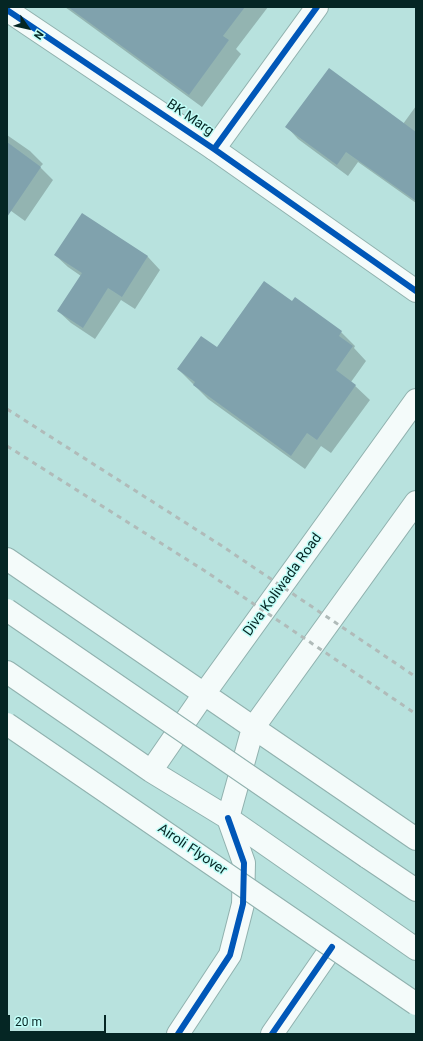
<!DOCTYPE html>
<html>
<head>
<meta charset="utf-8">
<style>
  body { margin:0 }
  #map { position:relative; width:423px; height:1041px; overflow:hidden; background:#b8e2de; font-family:Roboto,sans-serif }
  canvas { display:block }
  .frame { position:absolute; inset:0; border:8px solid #052624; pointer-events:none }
  .north { position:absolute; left:8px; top:8px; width:40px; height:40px; -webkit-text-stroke:3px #c1fef8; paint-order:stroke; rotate:124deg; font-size:11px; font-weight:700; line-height:16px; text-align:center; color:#052624 }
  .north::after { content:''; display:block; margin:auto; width:14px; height:18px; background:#052624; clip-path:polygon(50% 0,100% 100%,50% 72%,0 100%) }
  .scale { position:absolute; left:8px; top:1015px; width:98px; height:18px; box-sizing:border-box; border:2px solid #052624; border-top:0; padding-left:5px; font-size:12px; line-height:14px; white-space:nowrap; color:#052624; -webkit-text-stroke:3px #c1fef8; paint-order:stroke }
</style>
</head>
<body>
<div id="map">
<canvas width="423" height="1041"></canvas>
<div class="frame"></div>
<div class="north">N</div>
<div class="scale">20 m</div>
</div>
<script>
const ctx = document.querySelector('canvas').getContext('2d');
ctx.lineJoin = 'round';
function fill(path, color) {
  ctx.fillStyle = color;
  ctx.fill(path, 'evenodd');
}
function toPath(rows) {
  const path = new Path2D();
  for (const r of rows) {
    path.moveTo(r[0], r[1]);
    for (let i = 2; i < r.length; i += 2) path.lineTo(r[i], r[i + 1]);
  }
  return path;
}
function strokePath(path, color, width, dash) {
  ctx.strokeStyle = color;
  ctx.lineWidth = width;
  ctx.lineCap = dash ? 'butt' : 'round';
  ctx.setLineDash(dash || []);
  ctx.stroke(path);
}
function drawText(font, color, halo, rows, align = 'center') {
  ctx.font = font + ' Roboto,sans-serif';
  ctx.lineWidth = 3;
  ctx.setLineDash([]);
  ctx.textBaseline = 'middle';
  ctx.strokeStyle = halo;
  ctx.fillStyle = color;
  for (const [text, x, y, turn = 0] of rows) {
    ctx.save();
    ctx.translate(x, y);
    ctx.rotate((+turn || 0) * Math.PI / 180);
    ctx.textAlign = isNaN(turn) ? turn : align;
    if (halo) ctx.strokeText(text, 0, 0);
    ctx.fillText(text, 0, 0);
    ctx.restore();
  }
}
const shadow = toPath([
  [65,7,268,7,236,49,241,54,202,107],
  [416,106,416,203,358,162,348,176,298,139,287,127,403,124],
  [7,135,30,151,43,164,40,167,53,180,25,221,7,208],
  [82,214,148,257,160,270,135,309,121,300,95,339,71,323,58,311,81,276,68,267,55,255],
  [293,302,341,332,355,346,354,348,366,361,351,382,370,400,331,453,321,446,305,469,208,399,178,369,217,348]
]);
const building = toPath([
  [68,7,245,7,223,36,229,40,189,95],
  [329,68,416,132,416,201,346,152,337,165,285,127],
  [7,142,41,167,7,217],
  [82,213,148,256,122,297,108,288,83,328,57,311,82,273,54,255],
  [264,281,292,301,295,297,342,331,339,336,353,346,336,370,356,385,317,440,307,433,291,456,193,385,195,382,177,369,201,336,217,347]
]);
const minor = toPath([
  [214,149,317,7]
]);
const tertiary = toPath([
  [7,10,214,149,416,291],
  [178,1034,230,955,243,904,244,863,228,818],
  [272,1034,332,947]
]);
const primary = toPath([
  [7,559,416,839],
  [7,672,151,771,228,818,416,949],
  [151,771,204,694,416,400],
  [228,818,253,728,416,502],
  [367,857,416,890]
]);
const rail = toPath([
  [7,409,222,546,416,677],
  [7,446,205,571,416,714]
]);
const primaryBridge = toPath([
  [7,610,367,857],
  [7,724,416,1004]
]);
const cycleway = toPath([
  [7,10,214,149,416,291],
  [214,149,317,7],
  [178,1034,230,955,243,904,244,863,228,818],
  [272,1034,332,947]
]);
const streetNames = [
  ["BK Marg",190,118,34],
  ["Diva Koliwada Road",283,585,-54],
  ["Airoli Flyover",192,850,34]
];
fill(shadow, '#0003');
fill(building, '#80a2ad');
strokePath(minor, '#90b1ae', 24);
strokePath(tertiary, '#90b1ae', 24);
strokePath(primary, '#90b1ae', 24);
strokePath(minor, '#f4fbfa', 22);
strokePath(tertiary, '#f4fbfa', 22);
strokePath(primary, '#f4fbfa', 22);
strokePath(rail, '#b0bbb9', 3, [5, 5]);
strokePath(primaryBridge, '#90b1ae', 24, []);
strokePath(primaryBridge, '#f4fbfa', 22);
strokePath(cycleway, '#0057b8', 6);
drawText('14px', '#052624', '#c1fef8', streetNames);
</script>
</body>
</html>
